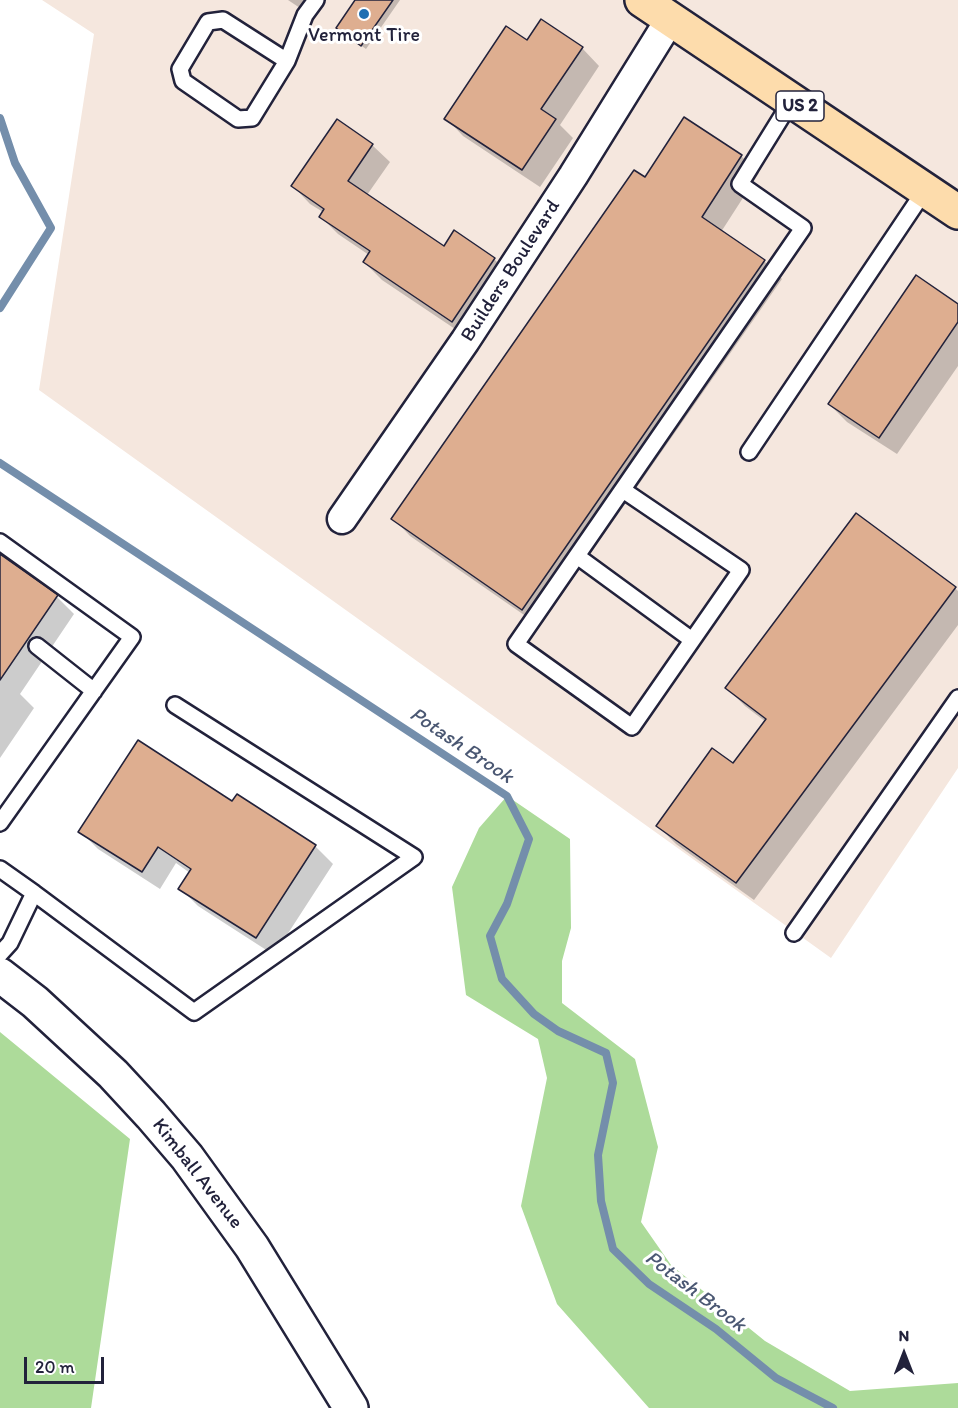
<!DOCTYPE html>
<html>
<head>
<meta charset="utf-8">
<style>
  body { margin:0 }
  #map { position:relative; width:958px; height:1408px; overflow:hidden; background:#fff; font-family:Itim,sans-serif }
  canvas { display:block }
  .north { position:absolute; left:874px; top:1324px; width:60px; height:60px; -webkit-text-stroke:4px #fff; paint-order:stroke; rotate:0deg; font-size:16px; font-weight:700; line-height:24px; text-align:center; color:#22223b }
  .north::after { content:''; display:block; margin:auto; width:21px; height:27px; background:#22223b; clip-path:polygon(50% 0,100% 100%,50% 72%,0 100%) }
  .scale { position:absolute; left:24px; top:1357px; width:80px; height:27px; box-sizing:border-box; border:3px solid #22223b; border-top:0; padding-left:8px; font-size:18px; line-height:21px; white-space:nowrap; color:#22223b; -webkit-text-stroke:4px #fff; paint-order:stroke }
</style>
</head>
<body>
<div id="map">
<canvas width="958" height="1408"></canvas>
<div class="north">N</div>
<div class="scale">20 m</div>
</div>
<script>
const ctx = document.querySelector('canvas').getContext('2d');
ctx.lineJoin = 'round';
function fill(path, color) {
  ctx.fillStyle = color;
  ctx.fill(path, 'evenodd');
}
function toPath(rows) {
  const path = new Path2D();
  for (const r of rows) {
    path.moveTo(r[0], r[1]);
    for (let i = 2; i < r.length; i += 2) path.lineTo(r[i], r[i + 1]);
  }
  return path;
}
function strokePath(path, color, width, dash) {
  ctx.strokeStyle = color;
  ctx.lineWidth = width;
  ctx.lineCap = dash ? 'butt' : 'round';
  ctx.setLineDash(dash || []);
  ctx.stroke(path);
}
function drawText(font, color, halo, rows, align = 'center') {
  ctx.font = font + ' Itim,sans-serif';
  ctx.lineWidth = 6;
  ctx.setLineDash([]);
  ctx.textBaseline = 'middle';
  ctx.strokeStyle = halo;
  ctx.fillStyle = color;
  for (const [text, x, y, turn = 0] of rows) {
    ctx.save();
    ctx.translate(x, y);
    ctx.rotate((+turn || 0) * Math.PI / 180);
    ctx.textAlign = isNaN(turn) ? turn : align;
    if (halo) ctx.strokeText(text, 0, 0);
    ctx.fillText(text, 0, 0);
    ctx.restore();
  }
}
const built = toPath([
  [42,0,958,0,958,768,831,958,39,390,94,34]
]);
const green = toPath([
  [507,796,570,839,571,928,562,961,562,1003,635,1059,658,1147,641,1222,671,1265,765,1341,850,1391,958,1383,958,1408,649,1408,557,1304,521,1206,547,1078,538,1039,466,995,452,887,479,828],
  [0,1032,130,1139,91,1408,0,1408]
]);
const shadow = toPath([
  [288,0,310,0,303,10],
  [357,0,400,0,366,49,337,28],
  [527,42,582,48,599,66,560,125,573,138,540,187,463,136,446,118],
  [372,145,390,162,367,195,445,248,455,232,494,259,512,277,470,339,382,280,364,262,369,255,338,234,320,216,323,212,310,204,293,186],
  [741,156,759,173,721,232,764,261,782,279,540,626,410,536,393,518,646,179],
  [958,306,958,366,897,454,847,422,829,404],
  [0,552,57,597,74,614,20,694,34,708,0,758],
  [955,588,958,591,958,625,754,900,676,844,658,826,734,765,766,722,745,706,727,688],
  [233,804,315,846,333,864,274,955,198,906,180,888,190,873,176,863,160,889,98,849,80,831]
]);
const stream = toPath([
  [0,118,15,163,51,228,0,308],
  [0,463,507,796,529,839,507,904,490,936,502,979,534,1014,558,1031,606,1053,613,1083,598,1155,601,1201,613,1249,649,1284,716,1329,776,1378,833,1408]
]);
const building = toPath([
  [355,0,393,0,361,46,336,28,355,0],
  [541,19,583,47,541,109,556,119,522,170,444,119,506,26,527,40,541,19],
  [684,117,742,155,702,217,765,260,522,610,391,519,634,170,645,177,684,117],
  [337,119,373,144,348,181,444,246,454,230,495,258,452,322,363,262,370,251,319,217,324,209,291,186,337,119],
  [916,275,958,304,958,322,879,438,828,404,916,275],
  [856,513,956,587,736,883,656,826,712,748,733,763,766,719,725,688,856,513],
  [0,554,58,595,0,680,0,554],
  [138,740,232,801,237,794,316,845,256,938,178,889,191,869,158,847,142,872,78,832,138,740]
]);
const lane = toPath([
  [287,61,223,20,208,22,180,69,183,81,238,119,252,118,287,61,305,15,316,0],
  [749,452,925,190],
  [623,490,741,570,632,727,516,644,803,228,740,184,792,100],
  [0,542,132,637,0,823],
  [577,556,692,640],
  [37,646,94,691],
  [0,869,34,893,10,943,0,954],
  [34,893,194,1012,414,857,175,705],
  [794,933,958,698]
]);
const street = toPath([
  [342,519,465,341,573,176,671,18]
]);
const secondary = toPath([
  [0,975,35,1002,113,1074,151,1115,187,1157,252,1247,351,1408]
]);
const primary = toPath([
  [642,0,958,212]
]);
const markers = [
  [364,14,6,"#1f6fb2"]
];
const shields = [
  [800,106,48]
];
const shieldNames = [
  ["US 2",800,106]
];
const poiNames = [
  ["Vermont Tire",364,36]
];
const streetNames = [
  ["Builders Boulevard",511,271,-57],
  ["Kimball Avenue",197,1174,52]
];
const waterNames = [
  ["Potash Brook",461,746,34],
  ["Potash Brook",695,1292,37]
];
fill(built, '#f5e7de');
fill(green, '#addb9a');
fill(shadow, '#0003');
strokePath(stream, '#748eab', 8);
fill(building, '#deae90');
strokePath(building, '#22223b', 1.5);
strokePath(lane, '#22223b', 20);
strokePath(street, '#22223b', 33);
strokePath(secondary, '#22223b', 38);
strokePath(primary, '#22223b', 38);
strokePath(lane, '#fff', 15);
strokePath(street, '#fff', 28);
strokePath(secondary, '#fff', 33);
strokePath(primary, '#fddcac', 33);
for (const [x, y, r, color] of markers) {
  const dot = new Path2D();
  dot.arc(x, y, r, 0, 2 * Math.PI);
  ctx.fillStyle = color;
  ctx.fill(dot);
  strokePath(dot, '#fff', 2);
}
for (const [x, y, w] of shields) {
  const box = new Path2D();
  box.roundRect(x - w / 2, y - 15, w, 30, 4.5);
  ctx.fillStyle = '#fff';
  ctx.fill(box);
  strokePath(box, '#22223b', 1.5);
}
drawText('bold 18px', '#22223b', null, shieldNames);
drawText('20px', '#22223b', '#fff', poiNames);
drawText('20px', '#22223b', '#fff', streetNames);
drawText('italic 21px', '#4b5873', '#fff', waterNames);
</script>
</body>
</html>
